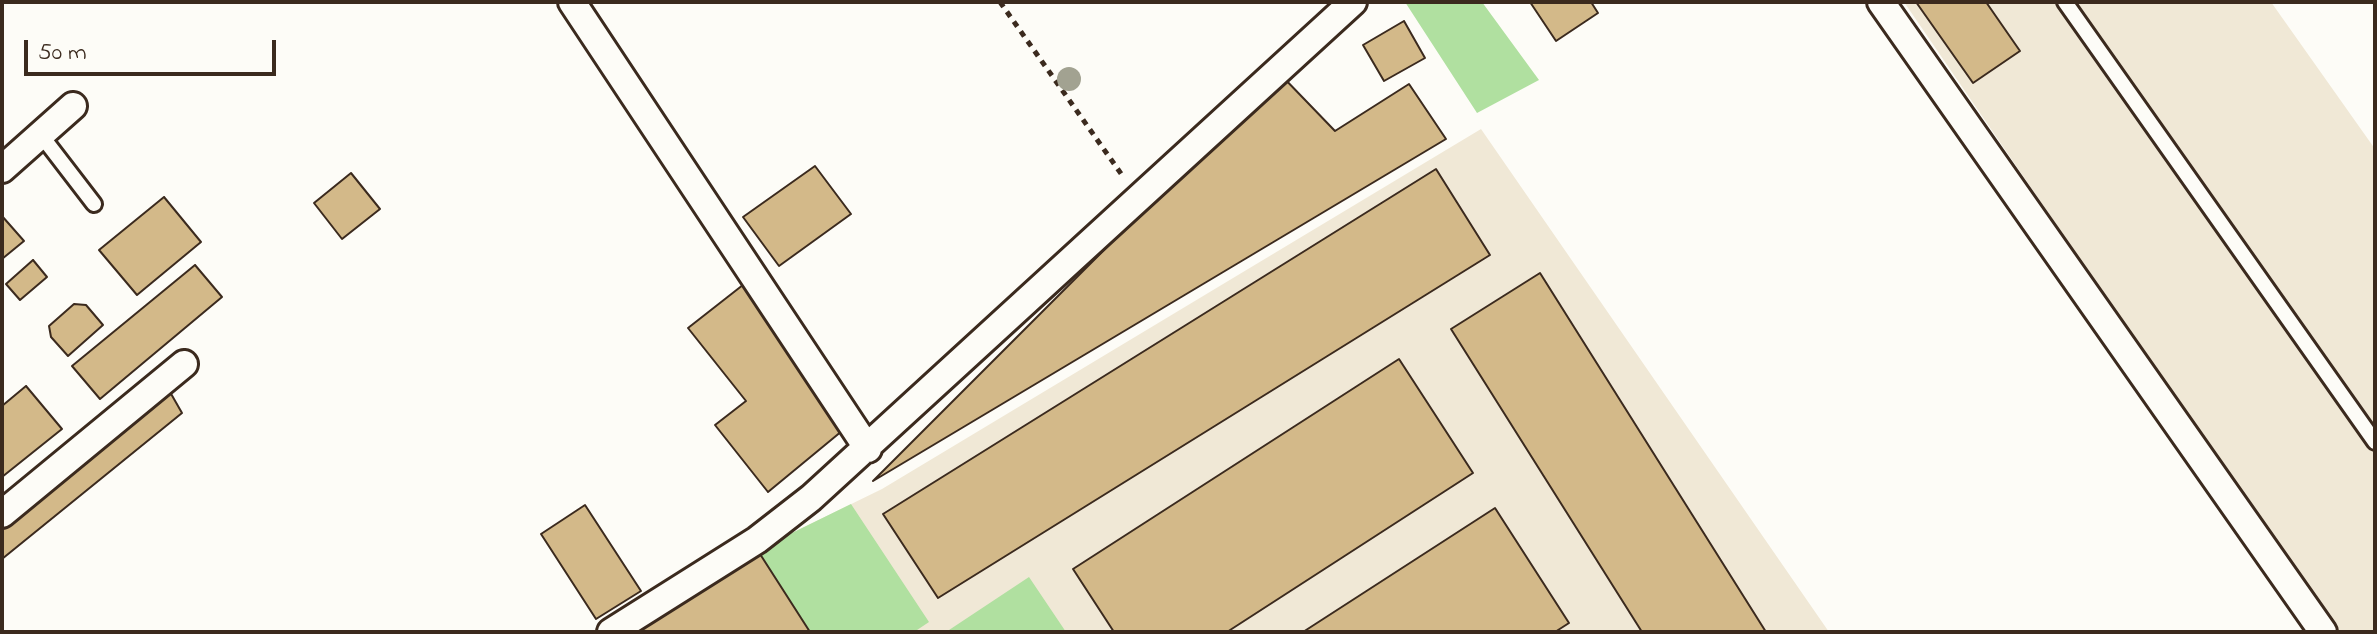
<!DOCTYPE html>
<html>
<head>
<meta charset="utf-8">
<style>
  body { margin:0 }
  #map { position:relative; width:2377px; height:634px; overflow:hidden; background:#fdfcf7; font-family:"Indie Flower",sans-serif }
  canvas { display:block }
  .frame { position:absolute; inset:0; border:4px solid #3b2a1e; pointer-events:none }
  .scale { position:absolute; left:24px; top:40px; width:252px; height:36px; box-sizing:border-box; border:4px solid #3b2a1e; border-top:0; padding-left:10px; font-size:24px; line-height:28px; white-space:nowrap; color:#3b2a1e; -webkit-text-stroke:6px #fdfcf7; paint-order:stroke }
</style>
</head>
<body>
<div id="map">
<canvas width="2377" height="634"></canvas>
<div class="frame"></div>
<div class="scale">50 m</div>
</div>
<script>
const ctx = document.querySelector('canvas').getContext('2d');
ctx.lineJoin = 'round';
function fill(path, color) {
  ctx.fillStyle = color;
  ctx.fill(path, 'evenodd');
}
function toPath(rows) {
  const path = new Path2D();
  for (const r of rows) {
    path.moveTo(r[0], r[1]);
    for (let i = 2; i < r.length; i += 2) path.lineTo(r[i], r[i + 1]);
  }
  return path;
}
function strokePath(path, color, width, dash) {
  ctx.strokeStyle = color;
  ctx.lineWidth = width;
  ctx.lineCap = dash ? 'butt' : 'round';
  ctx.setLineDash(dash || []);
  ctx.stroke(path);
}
const built = toPath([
  [1904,2,2271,2,2375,149,2375,632,2335,632],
  [1481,129,1829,632,627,632,751,553,882,489]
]);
const green = toPath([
  [1405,2,1482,2,1539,80,1477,113],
  [851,504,929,622,914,632,807,632,751,553],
  [1029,577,1066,632,946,632]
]);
const building = toPath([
  [1530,2,1591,2,1598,13,1556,41,1530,2],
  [1916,2,1986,2,2020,51,1973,83,1916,2],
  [1404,21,1425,58,1384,81,1363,45,1404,21],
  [1280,74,1335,131,1409,84,1446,139,873,481,1280,74],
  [815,166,851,214,779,266,743,217,815,166],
  [1436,169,1490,255,938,598,883,514,1436,169],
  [351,173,380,209,342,239,314,203,351,173],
  [164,197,201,242,137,295,99,250,164,197],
  [2,216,24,241,2,259,2,216],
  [33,260,47,277,20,300,6,284,33,260],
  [195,265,222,297,100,399,72,366,195,265],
  [1540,273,1766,632,1642,632,1451,329,1540,273],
  [748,281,848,426,768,492,715,425,746,401,688,328,748,281],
  [74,304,86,305,103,325,68,356,51,337,49,326,74,304],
  [1399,359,1473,473,1227,632,1114,632,1073,569,1399,359],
  [166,385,182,413,2,559,2,521,166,385],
  [26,386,62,429,2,477,2,406,26,386],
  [585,505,641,591,596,619,541,534,585,505],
  [1495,508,1569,623,1555,632,1303,632,1495,508],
  [760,554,810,632,636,632,760,554]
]);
const path = toPath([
  [1000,2,1122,175]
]);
const service = toPath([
  [2065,2,2375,442],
  [41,135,94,204]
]);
const minor = toPath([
  [572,2,868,449],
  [1881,2,2323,632],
  [2,169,73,106],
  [2,514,184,364],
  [611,632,757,540,811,498,1353,2]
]);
const trees = [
  [1069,79]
];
fill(built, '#f0e8d6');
fill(green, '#b0e0a0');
fill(building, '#d3b989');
strokePath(building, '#3b2a1e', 2);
strokePath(service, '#3b2a1e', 20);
strokePath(minor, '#3b2a1e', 32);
strokePath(path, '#3b2a1e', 5, [6, 6]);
strokePath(service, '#fdfcf7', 14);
strokePath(minor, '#fdfcf7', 26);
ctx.fillStyle = '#a2a291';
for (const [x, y] of trees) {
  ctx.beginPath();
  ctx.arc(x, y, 12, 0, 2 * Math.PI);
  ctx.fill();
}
</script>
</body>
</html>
